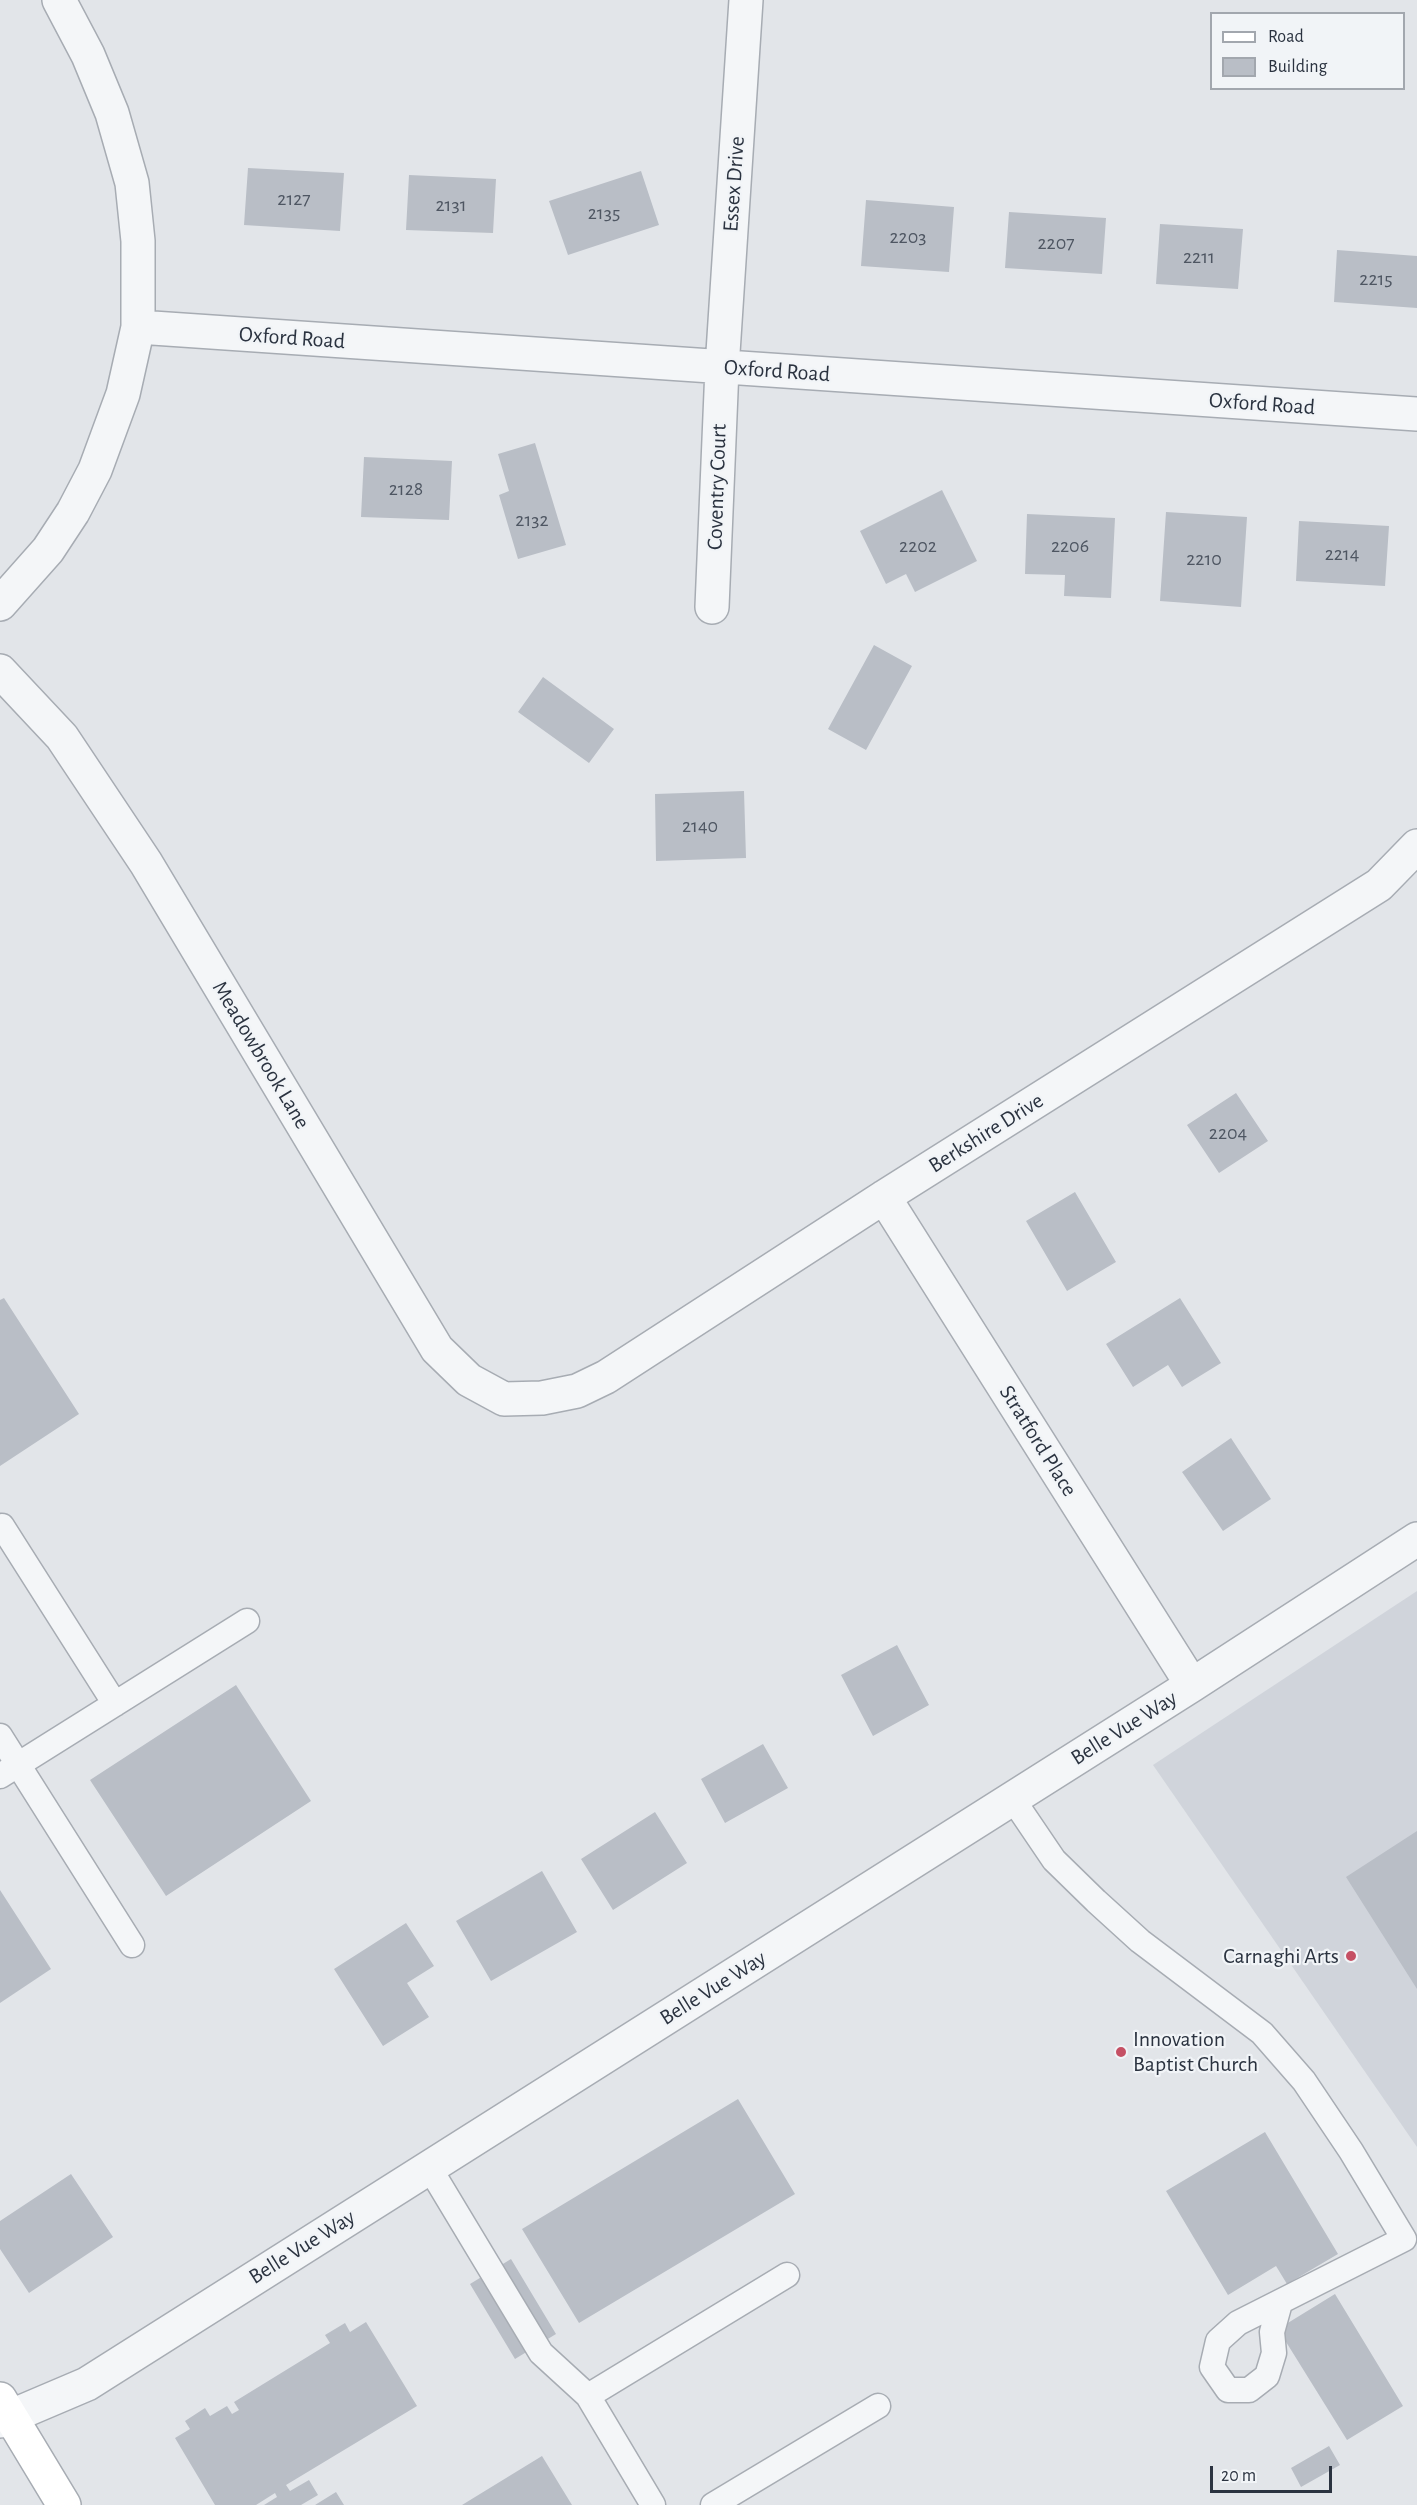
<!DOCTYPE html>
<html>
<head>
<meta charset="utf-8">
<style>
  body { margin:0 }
  #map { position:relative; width:1417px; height:2505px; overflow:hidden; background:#e2e5e9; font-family:"Alegreya Sans",sans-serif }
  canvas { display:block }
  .legend { position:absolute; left:1210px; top:12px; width:195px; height:78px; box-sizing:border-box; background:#f1f4f7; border:2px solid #a2a7ae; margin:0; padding:8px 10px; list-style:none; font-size:18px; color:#2b3340 }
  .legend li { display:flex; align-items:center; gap:12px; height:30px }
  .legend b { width:30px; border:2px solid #a2a7ae }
  .scale { position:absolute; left:1210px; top:2466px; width:122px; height:27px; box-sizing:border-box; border:3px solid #2b3340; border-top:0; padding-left:8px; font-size:18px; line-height:21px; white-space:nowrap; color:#2b3340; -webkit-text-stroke:4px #f1f4f7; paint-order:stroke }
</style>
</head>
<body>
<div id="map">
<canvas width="1417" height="2505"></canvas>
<ul class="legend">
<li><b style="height:8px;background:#fff"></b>Road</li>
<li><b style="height:16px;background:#b9bec6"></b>Building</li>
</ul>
<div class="scale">20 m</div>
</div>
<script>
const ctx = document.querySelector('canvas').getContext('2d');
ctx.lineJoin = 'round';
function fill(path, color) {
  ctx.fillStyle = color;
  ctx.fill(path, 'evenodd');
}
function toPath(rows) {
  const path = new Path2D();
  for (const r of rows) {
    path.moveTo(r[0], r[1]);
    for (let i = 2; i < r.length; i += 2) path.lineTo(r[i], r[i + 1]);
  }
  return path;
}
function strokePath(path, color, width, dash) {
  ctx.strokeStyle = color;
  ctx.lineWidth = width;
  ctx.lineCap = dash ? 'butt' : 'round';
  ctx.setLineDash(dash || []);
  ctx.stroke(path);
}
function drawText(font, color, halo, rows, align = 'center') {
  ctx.font = font + ' "Alegreya Sans",sans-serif';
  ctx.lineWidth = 4.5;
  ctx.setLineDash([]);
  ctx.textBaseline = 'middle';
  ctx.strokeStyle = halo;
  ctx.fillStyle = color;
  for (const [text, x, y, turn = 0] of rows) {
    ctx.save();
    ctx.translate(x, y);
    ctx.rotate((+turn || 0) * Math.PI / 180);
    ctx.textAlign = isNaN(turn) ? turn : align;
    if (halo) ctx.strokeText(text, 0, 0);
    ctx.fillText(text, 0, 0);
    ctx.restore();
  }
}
const built = toPath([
  [1417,1591,1417,2147,1153,1765]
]);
const building = toPath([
  [248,168,344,173,340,231,244,225],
  [641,171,659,225,568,255,549,201],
  [409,175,496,179,493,233,406,230],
  [866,200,954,207,949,272,861,266],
  [1009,212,1106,218,1102,274,1005,268],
  [1160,224,1243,229,1238,289,1156,284],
  [1337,250,1417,256,1417,308,1334,302],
  [535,443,566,545,518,559,499,495,509,491,498,454],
  [364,457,452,461,449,520,361,517],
  [942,490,977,561,915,592,906,574,886,584,860,531],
  [1166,512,1247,517,1241,607,1160,601],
  [1027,514,1115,518,1111,598,1064,596,1065,575,1025,574],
  [1299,521,1389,526,1385,586,1296,581],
  [874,645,912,666,866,750,828,729],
  [543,677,614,729,589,763,518,712],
  [744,791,746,858,656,861,655,794],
  [1236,1093,1268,1141,1219,1173,1187,1125],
  [1075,1192,1116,1262,1067,1291,1026,1221],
  [4,1298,79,1414,0,1466,0,1300],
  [1180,1298,1221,1363,1182,1387,1168,1365,1133,1387,1106,1344],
  [1231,1438,1271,1499,1223,1531,1182,1472],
  [897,1645,929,1705,873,1736,841,1675],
  [236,1685,311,1801,166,1896,90,1780],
  [763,1744,788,1788,725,1823,701,1779],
  [655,1812,687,1863,613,1910,581,1859],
  [1417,1831,1417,1989,1346,1877],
  [542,1871,577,1932,491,1981,456,1921],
  [0,1890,51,1969,0,2003],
  [406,1923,434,1966,407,1983,429,2017,383,2046,334,1969],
  [738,2099,795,2194,579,2323,522,2229],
  [1265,2132,1338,2254,1287,2284,1276,2266,1228,2295,1166,2191],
  [71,2174,113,2237,29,2293,0,2249,0,2221],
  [511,2259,556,2334,515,2359,470,2284],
  [1335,2294,1403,2406,1347,2440,1278,2329],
  [366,2322,417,2406,286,2485,290,2491,309,2480,318,2495,301,2505,264,2505,277,2497,275,2493,256,2505,215,2505,175,2438,190,2429,185,2421,205,2408,210,2416,227,2406,232,2414,239,2410,234,2402,330,2343,325,2335,345,2323,350,2332],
  [1329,2446,1340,2465,1301,2487,1291,2468],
  [542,2456,572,2505,462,2505],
  [336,2492,344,2505,315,2505]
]);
const lane = toPath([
  [2,1526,115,1704],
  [0,1736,132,1945],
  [0,1776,247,1621],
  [1012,1798,1054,1860,1096,1901,1140,1941,1262,2033,1304,2081,1351,2151,1404,2239,1238,2323,1218,2341,1212,2367,1228,2390,1249,2390,1267,2376,1274,2353,1272,2332,1280,2303],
  [429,2167,541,2353,588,2396,653,2505],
  [588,2396,787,2275],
  [713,2505,878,2406]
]);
const street = toPath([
  [138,327,1417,414],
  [0,604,48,550,73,512,95,470,123,394,138,327,138,241,132,183,112,113,88,55,59,0],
  [712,607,722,368,746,0],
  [0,671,62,737,146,863,437,1349,469,1380,504,1399,542,1398,577,1391,606,1377,884,1197,1379,885,1417,846],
  [884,1197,1192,1685],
  [0,2421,87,2384,1192,1685,1417,1539]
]);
const secondary = toPath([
  [0,2399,64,2505]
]);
const markers = [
  [1351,1956,6,"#c55064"],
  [1121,2052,6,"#c55064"]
];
const numberNames = [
  ["2127",294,199],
  ["2131",451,205],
  ["2135",604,213],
  ["2203",908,237],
  ["2207",1056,243],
  ["2211",1199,257],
  ["2215",1376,279],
  ["2128",406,489],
  ["2132",532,520],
  ["2202",918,546],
  ["2206",1070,546],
  ["2214",1342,554],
  ["2210",1204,559],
  ["2140",700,826],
  ["2204",1228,1133]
];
const streetNames = [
  ["Essex Drive",734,184,-86],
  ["Oxford Road",292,338,4],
  ["Oxford Road",777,371,4],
  ["Oxford Road",1262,404,4],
  ["Coventry Court",717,487,-88],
  ["Meadowbrook Lane",261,1055,59],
  ["Berkshire Drive",986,1133,-32],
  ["Stratford Place",1038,1441,58],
  ["Belle Vue Way",1124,1728,-32],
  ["Belle Vue Way",713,1988,-32],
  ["Belle Vue Way",302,2247,-32]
];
const poiNames = [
  ["Carnaghi Arts",1339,1956],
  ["Innovation",1133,2039,"left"],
  ["Baptist Church",1133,2064,"left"]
];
fill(built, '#d0d4db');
fill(building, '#b9bec6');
strokePath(lane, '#a7acb3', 27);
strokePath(street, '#a7acb3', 36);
strokePath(secondary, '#a7acb3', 36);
strokePath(lane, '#f4f6f8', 24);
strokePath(street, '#f4f6f8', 33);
strokePath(secondary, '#fff', 33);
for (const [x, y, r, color] of markers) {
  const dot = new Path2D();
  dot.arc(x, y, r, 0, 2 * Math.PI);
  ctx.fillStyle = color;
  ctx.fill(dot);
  strokePath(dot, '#f1f4f7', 2);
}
drawText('20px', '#4e5662', null, numberNames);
drawText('22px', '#2b3340', '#f1f4f7', streetNames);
drawText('22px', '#2b3340', '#f1f4f7', poiNames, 'right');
</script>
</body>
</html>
